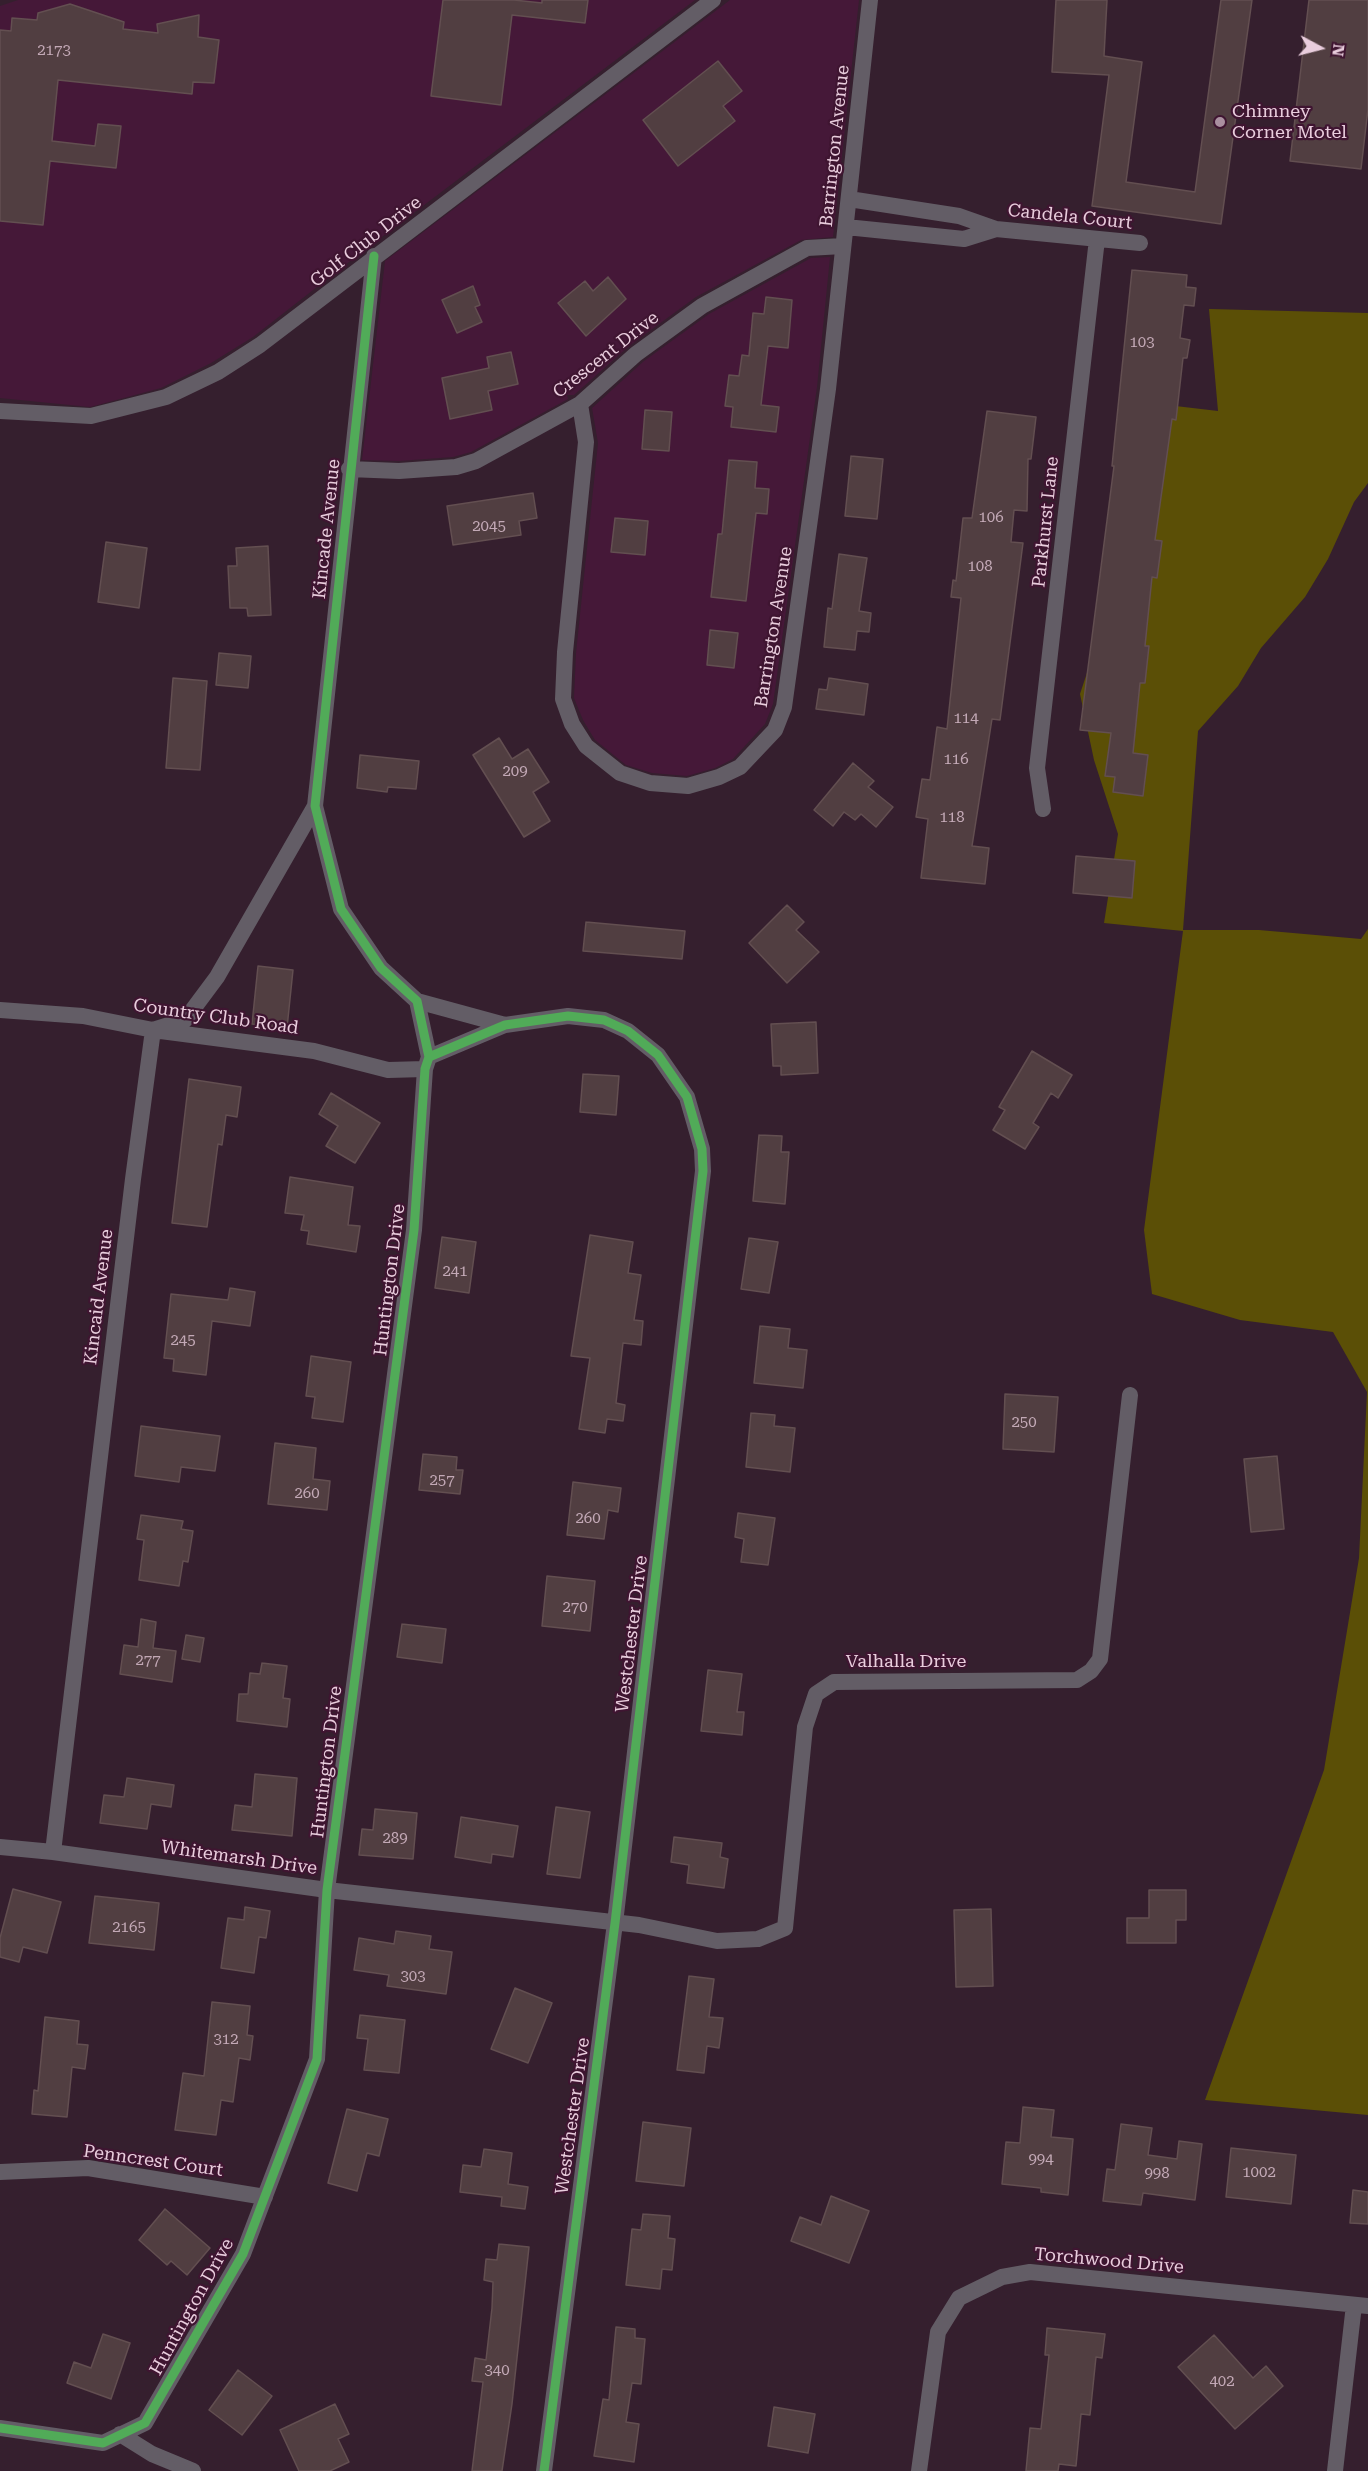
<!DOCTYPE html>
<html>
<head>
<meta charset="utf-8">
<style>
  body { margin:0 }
  #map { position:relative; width:1368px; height:2471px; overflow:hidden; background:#351f2e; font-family:"Roboto Serif",serif }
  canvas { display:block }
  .north { position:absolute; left:1290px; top:18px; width:60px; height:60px; -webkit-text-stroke:4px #3f1531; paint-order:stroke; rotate:97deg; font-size:16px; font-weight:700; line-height:24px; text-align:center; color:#e9cddd }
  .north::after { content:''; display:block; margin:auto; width:21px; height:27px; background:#e9cddd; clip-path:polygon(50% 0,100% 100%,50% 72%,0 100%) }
</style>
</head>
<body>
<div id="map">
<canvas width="1368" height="2471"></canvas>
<div class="north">N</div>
</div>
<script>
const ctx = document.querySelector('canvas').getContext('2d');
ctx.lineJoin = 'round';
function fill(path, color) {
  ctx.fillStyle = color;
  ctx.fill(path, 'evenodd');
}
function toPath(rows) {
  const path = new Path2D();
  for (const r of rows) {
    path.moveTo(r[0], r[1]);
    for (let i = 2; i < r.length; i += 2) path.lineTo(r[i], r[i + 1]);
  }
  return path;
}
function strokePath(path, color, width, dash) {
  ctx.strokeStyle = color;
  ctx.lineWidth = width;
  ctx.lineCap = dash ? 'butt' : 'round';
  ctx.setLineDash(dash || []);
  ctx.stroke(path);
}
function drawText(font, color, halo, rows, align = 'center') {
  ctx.font = font + ' "Roboto Serif",serif';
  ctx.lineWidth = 4.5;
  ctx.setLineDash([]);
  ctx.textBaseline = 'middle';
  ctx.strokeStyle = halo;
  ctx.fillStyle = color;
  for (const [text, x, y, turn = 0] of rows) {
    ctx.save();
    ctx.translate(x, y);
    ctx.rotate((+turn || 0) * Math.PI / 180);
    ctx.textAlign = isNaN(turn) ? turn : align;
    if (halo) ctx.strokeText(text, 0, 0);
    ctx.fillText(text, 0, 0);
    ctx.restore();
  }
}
const built = toPath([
  [18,0,695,0,370,246,364,245,363,251,253,337,211,363,161,388,90,407,0,398,0,6],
  [730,0,859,0,833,237,801,240,696,297,629,346,574,395,567,395,568,399,471,452,453,457,399,461,362,460,385,261],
  [830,257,817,387,773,704,765,724,733,759,715,768,687,776,652,773,626,765,595,740,583,720,574,698,576,653,598,443,592,408,644,361,709,314,811,258]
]);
const forest = toPath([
  [1209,309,1368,313,1368,483,1354,502,1328,559,1305,597,1261,648,1238,686,1198,731,1183,930,1259,930,1361,939,1368,929,1368,2115,1205,2100,1324,1770,1359,1558,1367,1392,1333,1332,1240,1320,1152,1294,1144,1230,1183,931,1104,923,1118,834,1094,760,1080,694,1107,612,1133,401,1218,411]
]);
const building = toPath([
  [443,0,514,0,542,3,542,0,588,0,585,23,512,15,501,105,431,96,443,0],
  [1056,0,1107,0,1104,56,1142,62,1126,182,1195,192,1221,0,1252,0,1221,224,1092,206,1109,75,1052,72,1056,0],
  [1309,0,1368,0,1368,109,1361,169,1290,161,1309,0],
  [70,4,124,22,123,29,158,33,157,24,199,15,198,37,219,40,214,83,193,82,192,94,58,80,52,141,95,146,98,124,121,126,116,168,50,161,43,225,0,221,0,30,11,31,12,18,37,20,38,13,70,4],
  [718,61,742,91,723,106,735,121,678,166,643,120,718,61],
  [1132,270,1187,275,1186,287,1196,288,1194,306,1184,305,1180,338,1190,340,1187,358,1183,358,1176,420,1172,419,1155,540,1162,541,1157,578,1152,577,1145,646,1149,646,1145,683,1140,683,1133,753,1148,755,1143,796,1113,792,1115,777,1105,776,1111,733,1080,730,1114,466,1112,466,1132,270],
  [608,277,626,299,586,336,558,303,585,281,593,291,608,277],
  [473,286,480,305,475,307,482,322,457,333,442,300,473,286],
  [766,297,792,300,788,348,768,346,761,405,779,407,776,432,731,427,733,407,725,406,729,375,739,376,742,355,749,356,753,313,764,314,766,297],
  [511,352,518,384,488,391,492,410,450,419,442,378,489,368,487,357,511,352],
  [645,410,672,412,669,451,642,449,645,410],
  [987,411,1036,417,1031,459,1028,459,1027,511,1014,510,1011,542,1023,543,1000,720,992,719,972,846,989,848,985,884,921,878,928,819,916,817,922,779,930,780,937,727,947,729,961,598,951,597,953,580,956,581,963,518,972,518,987,411],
  [851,456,883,459,877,519,845,516,851,456],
  [729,460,757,462,755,488,769,489,767,514,756,513,746,601,711,597,718,534,722,534,729,460],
  [533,493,537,518,519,521,521,535,453,545,447,506,533,493],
  [615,518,648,521,645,555,611,552,615,518],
  [106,542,147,548,139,608,98,602,106,542],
  [268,546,271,615,248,616,247,608,230,608,228,566,237,566,236,548,268,546],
  [839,554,867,558,859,611,871,613,869,632,857,631,855,650,824,647,828,608,832,609,839,554],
  [710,630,738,633,734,668,707,665,710,630],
  [219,653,251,656,248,688,216,685,219,653],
  [173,678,207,681,200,770,166,768,173,678],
  [829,678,868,684,864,715,816,709,819,689,827,690,829,678],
  [499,738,512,759,528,749,549,782,533,792,550,821,524,837,473,755,499,738],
  [360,755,419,761,416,789,388,787,387,792,357,788,360,755],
  [853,763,874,781,868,787,893,807,876,827,861,814,855,820,844,812,833,826,814,810,853,763],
  [1076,856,1135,861,1132,898,1073,893,1076,856],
  [787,905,804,922,796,930,819,952,787,983,749,943,787,905],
  [586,922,685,931,682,959,583,951,586,922],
  [258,966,293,970,287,1028,252,1024,258,966],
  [816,1022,818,1073,781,1075,781,1066,773,1066,771,1024,816,1022],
  [1032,1051,1072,1075,1058,1098,1051,1093,1033,1123,1039,1127,1025,1149,993,1130,1005,1110,999,1107,1032,1051],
  [583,1074,619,1076,616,1115,580,1112,583,1074],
  [189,1079,241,1087,237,1117,226,1115,222,1145,218,1144,207,1227,172,1223,189,1079],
  [331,1093,380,1123,355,1163,326,1146,338,1126,319,1114,331,1093],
  [759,1135,782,1136,781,1152,789,1152,785,1204,753,1201,759,1135],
  [290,1177,353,1187,348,1225,360,1226,356,1252,307,1244,309,1231,301,1230,304,1215,285,1213,290,1177],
  [590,1235,633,1242,628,1273,641,1275,634,1320,643,1321,641,1345,623,1343,616,1403,625,1405,623,1421,607,1419,605,1433,579,1429,590,1358,571,1356,590,1235],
  [442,1237,476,1242,469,1293,435,1288,442,1237],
  [749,1238,778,1242,769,1293,741,1289,749,1238],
  [230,1288,255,1292,250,1326,212,1321,206,1375,173,1371,174,1359,164,1358,171,1294,228,1300,230,1288],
  [760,1326,790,1329,788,1348,807,1350,803,1388,754,1383,760,1326],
  [311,1356,351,1362,343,1422,312,1418,315,1397,306,1396,311,1356],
  [1005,1394,1058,1397,1054,1452,1003,1449,1005,1394],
  [751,1413,775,1415,774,1426,795,1428,790,1472,746,1467,751,1413],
  [141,1426,220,1436,215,1471,181,1467,179,1482,135,1476,141,1426],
  [275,1443,316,1448,313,1479,330,1481,327,1510,268,1504,275,1443],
  [423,1454,457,1457,456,1470,463,1470,460,1494,419,1490,423,1454],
  [1277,1456,1284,1529,1251,1532,1244,1459,1277,1456],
  [573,1482,621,1488,618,1512,608,1510,604,1539,567,1535,573,1482],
  [738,1513,775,1518,768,1565,741,1562,744,1539,735,1537,738,1513],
  [141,1515,183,1521,181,1529,193,1531,188,1562,183,1561,179,1586,139,1580,144,1540,137,1539,141,1515],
  [547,1576,595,1581,590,1631,542,1626,547,1576],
  [141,1619,156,1622,153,1648,176,1651,172,1682,120,1674,124,1645,138,1647,141,1619],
  [402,1624,446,1629,442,1663,397,1657,402,1624],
  [186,1635,204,1638,200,1662,182,1659,186,1635],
  [262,1663,287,1666,283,1698,290,1699,287,1727,237,1721,239,1694,248,1694,250,1673,260,1674,262,1663],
  [708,1670,742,1674,737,1712,744,1712,742,1735,701,1731,708,1670],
  [255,1774,297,1778,292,1836,232,1830,235,1805,252,1807,255,1774],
  [127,1778,174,1785,171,1807,151,1804,147,1829,100,1823,104,1795,124,1797,127,1778],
  [556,1807,590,1812,580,1878,547,1874,556,1807],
  [375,1809,417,1813,413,1859,359,1855,362,1829,373,1830,375,1809],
  [461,1817,518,1826,513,1857,492,1854,491,1863,455,1857,461,1817],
  [674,1837,722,1843,720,1857,728,1859,724,1888,687,1883,689,1865,671,1862,674,1837],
  [13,1889,61,1902,47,1953,23,1947,19,1962,0,1957,0,1938,13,1889],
  [1149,1890,1186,1890,1186,1920,1176,1920,1176,1943,1127,1943,1127,1918,1149,1918,1149,1890],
  [95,1896,159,1903,154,1950,89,1943,95,1896],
  [245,1907,270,1911,266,1938,259,1937,254,1973,221,1968,228,1918,244,1920,245,1907],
  [991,1909,993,1986,956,1987,954,1910,991,1909],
  [396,1931,431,1936,429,1949,452,1952,446,1994,387,1986,389,1975,354,1970,359,1938,394,1944,396,1931],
  [689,1976,714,1979,709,2017,723,2018,719,2048,707,2046,704,2073,677,2070,689,1976],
  [515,1988,552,2003,528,2063,491,2049,515,1988],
  [212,2002,250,2006,247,2035,253,2036,250,2060,239,2058,233,2102,221,2100,216,2135,175,2130,183,2073,204,2076,212,2002],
  [360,2015,405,2020,399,2073,364,2070,368,2039,357,2038,360,2015],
  [45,2017,79,2021,77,2044,88,2045,85,2069,72,2067,67,2117,32,2114,34,2090,38,2091,45,2017],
  [1023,2107,1054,2110,1051,2137,1073,2139,1068,2195,1041,2192,1041,2188,1002,2184,1006,2142,1020,2143,1023,2107],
  [347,2109,388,2119,379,2156,367,2153,357,2191,328,2183,347,2109],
  [643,2122,691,2128,684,2186,636,2181,643,2122],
  [1121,2124,1152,2128,1148,2155,1177,2159,1179,2141,1202,2144,1195,2200,1143,2193,1141,2205,1103,2201,1107,2169,1115,2170,1121,2124],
  [1231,2148,1296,2155,1291,2204,1226,2197,1231,2148],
  [484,2149,512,2153,508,2184,528,2187,525,2209,501,2206,502,2197,460,2192,463,2165,481,2167,484,2149],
  [1353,2190,1368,2192,1368,2224,1350,2223,1353,2190],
  [831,2196,869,2211,849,2263,791,2241,800,2217,821,2225,831,2196],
  [165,2209,210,2248,187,2275,171,2261,167,2265,139,2240,165,2209],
  [643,2214,670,2216,668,2238,675,2239,672,2270,662,2269,660,2289,626,2285,632,2229,641,2230,643,2214],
  [499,2244,529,2247,512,2404,502,2471,472,2471,483,2382,472,2381,475,2358,486,2360,492,2308,493,2282,484,2280,486,2259,497,2260,499,2244],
  [616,2327,635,2329,635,2338,645,2339,641,2384,632,2383,626,2422,639,2424,634,2462,594,2456,603,2399,609,2400,616,2327],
  [1047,2328,1105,2334,1102,2358,1096,2357,1090,2415,1081,2414,1076,2466,1059,2464,1058,2471,1026,2471,1030,2428,1041,2429,1049,2355,1045,2355,1047,2328],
  [103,2334,130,2343,111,2399,67,2383,74,2362,91,2368,103,2334],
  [1214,2335,1253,2378,1266,2366,1283,2386,1235,2429,1178,2367,1214,2335],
  [238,2370,272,2396,242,2435,209,2410,238,2370],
  [335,2404,349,2434,338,2439,349,2462,330,2471,299,2471,280,2430,335,2404],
  [774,2407,815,2414,808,2453,768,2446,774,2407]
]);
const street = toPath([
  [849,199,959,216,996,229,1140,243],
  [846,227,964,239,996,229],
  [580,404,586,442,565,652,563,699,572,724,586,746,620,773,650,783,688,786,719,777,740,767,775,730,784,707,828,389,870,0],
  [0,411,91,416,166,397,218,372,260,345,713,0],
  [349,469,399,471,456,467,476,461,580,404,636,354,702,306,807,248,843,246],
  [1043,809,1037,768,1097,239],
  [417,1001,505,1025],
  [0,1010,83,1016,153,1030,314,1051,388,1070,425,1069],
  [429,1057,505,1025,568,1016,604,1020,628,1031,658,1055,687,1097,702,1149,703,1171,615,1923,544,2471],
  [0,1847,53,1852,327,1890,639,1925,717,1941,758,1939,785,1928,805,1727,816,1694,834,1682,1077,1680,1091,1671,1100,1659,1130,1395],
  [53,1852,133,1179,153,1030,185,1020,217,977,315,806],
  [0,2172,88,2168,265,2197],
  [0,2428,103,2443,145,2423,243,2254,317,2059,327,1890,414,1230,425,1069,429,1057,417,1001,381,968,341,909,315,806,374,256],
  [120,2434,152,2454,193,2471],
  [919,2471,938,2332,959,2298,1002,2277,1030,2272,1368,2306],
  [1335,2471,1354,2305]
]);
const cycleway = toPath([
  [429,1057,505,1025,568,1016,604,1020,628,1031,658,1055,687,1097,702,1149,703,1171,615,1923,544,2471],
  [0,2428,103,2443,145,2423,243,2254,317,2059,327,1890,414,1230,425,1069,429,1057,417,1001,381,968,341,909,315,806,374,256]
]);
const markers = [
  [1220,122,6,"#aa90a0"]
];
const numberNames = [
  ["2173",54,51],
  ["103",1142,343],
  ["106",991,518],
  ["2045",489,527],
  ["108",980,567],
  ["114",966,719],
  ["116",956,760],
  ["209",515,772],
  ["118",952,818],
  ["241",455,1272],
  ["245",183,1341],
  ["250",1024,1423],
  ["257",442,1481],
  ["260",307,1494],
  ["260",588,1519],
  ["270",575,1608],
  ["277",148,1661],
  ["289",395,1839],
  ["2165",129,1928],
  ["303",413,1977],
  ["312",226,2040],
  ["994",1041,2160],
  ["1002",1259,2173],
  ["998",1157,2174],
  ["340",497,2371],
  ["402",1222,2382]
];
const poiNames = [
  ["Chimney",1232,112],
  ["Corner Motel",1232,133]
];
const streetNames = [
  ["Barrington Avenue",835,146,-84],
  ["Candela Court",1070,217,6],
  ["Golf Club Drive",366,242,-38],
  ["Crescent Drive",606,355,-38],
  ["Parkhurst Lane",1046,522,-84],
  ["Kincade Avenue",327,529,-84],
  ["Barrington Avenue",774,627,-81],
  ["Country Club Road",216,1017,8],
  ["Huntington Drive",390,1280,-83],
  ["Kincaid Avenue",99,1297,-83],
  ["Westchester Drive",632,1634,-83],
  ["Valhalla Drive",906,1662],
  ["Huntington Drive",327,1762,-83],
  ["Whitemarsh Drive",239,1858,8],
  ["Westchester Drive",573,2116,-82],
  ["Penncrest Court",153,2161,8],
  ["Torchwood Drive",1109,2261,5],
  ["Huntington Drive",192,2307,-61]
];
fill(built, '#451838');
fill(forest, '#5b4f06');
fill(building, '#513e41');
strokePath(building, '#634f51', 1.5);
strokePath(street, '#635d66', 16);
strokePath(cycleway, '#51ab58', 9);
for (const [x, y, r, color] of markers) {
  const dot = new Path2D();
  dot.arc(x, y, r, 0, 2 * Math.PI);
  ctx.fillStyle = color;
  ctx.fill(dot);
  strokePath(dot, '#3f1531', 2);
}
drawText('15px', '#c3a9b6', null, numberNames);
drawText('18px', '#e9cddd', '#3f1531', poiNames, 'left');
drawText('18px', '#e9cddd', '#3f1531', streetNames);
</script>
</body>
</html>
